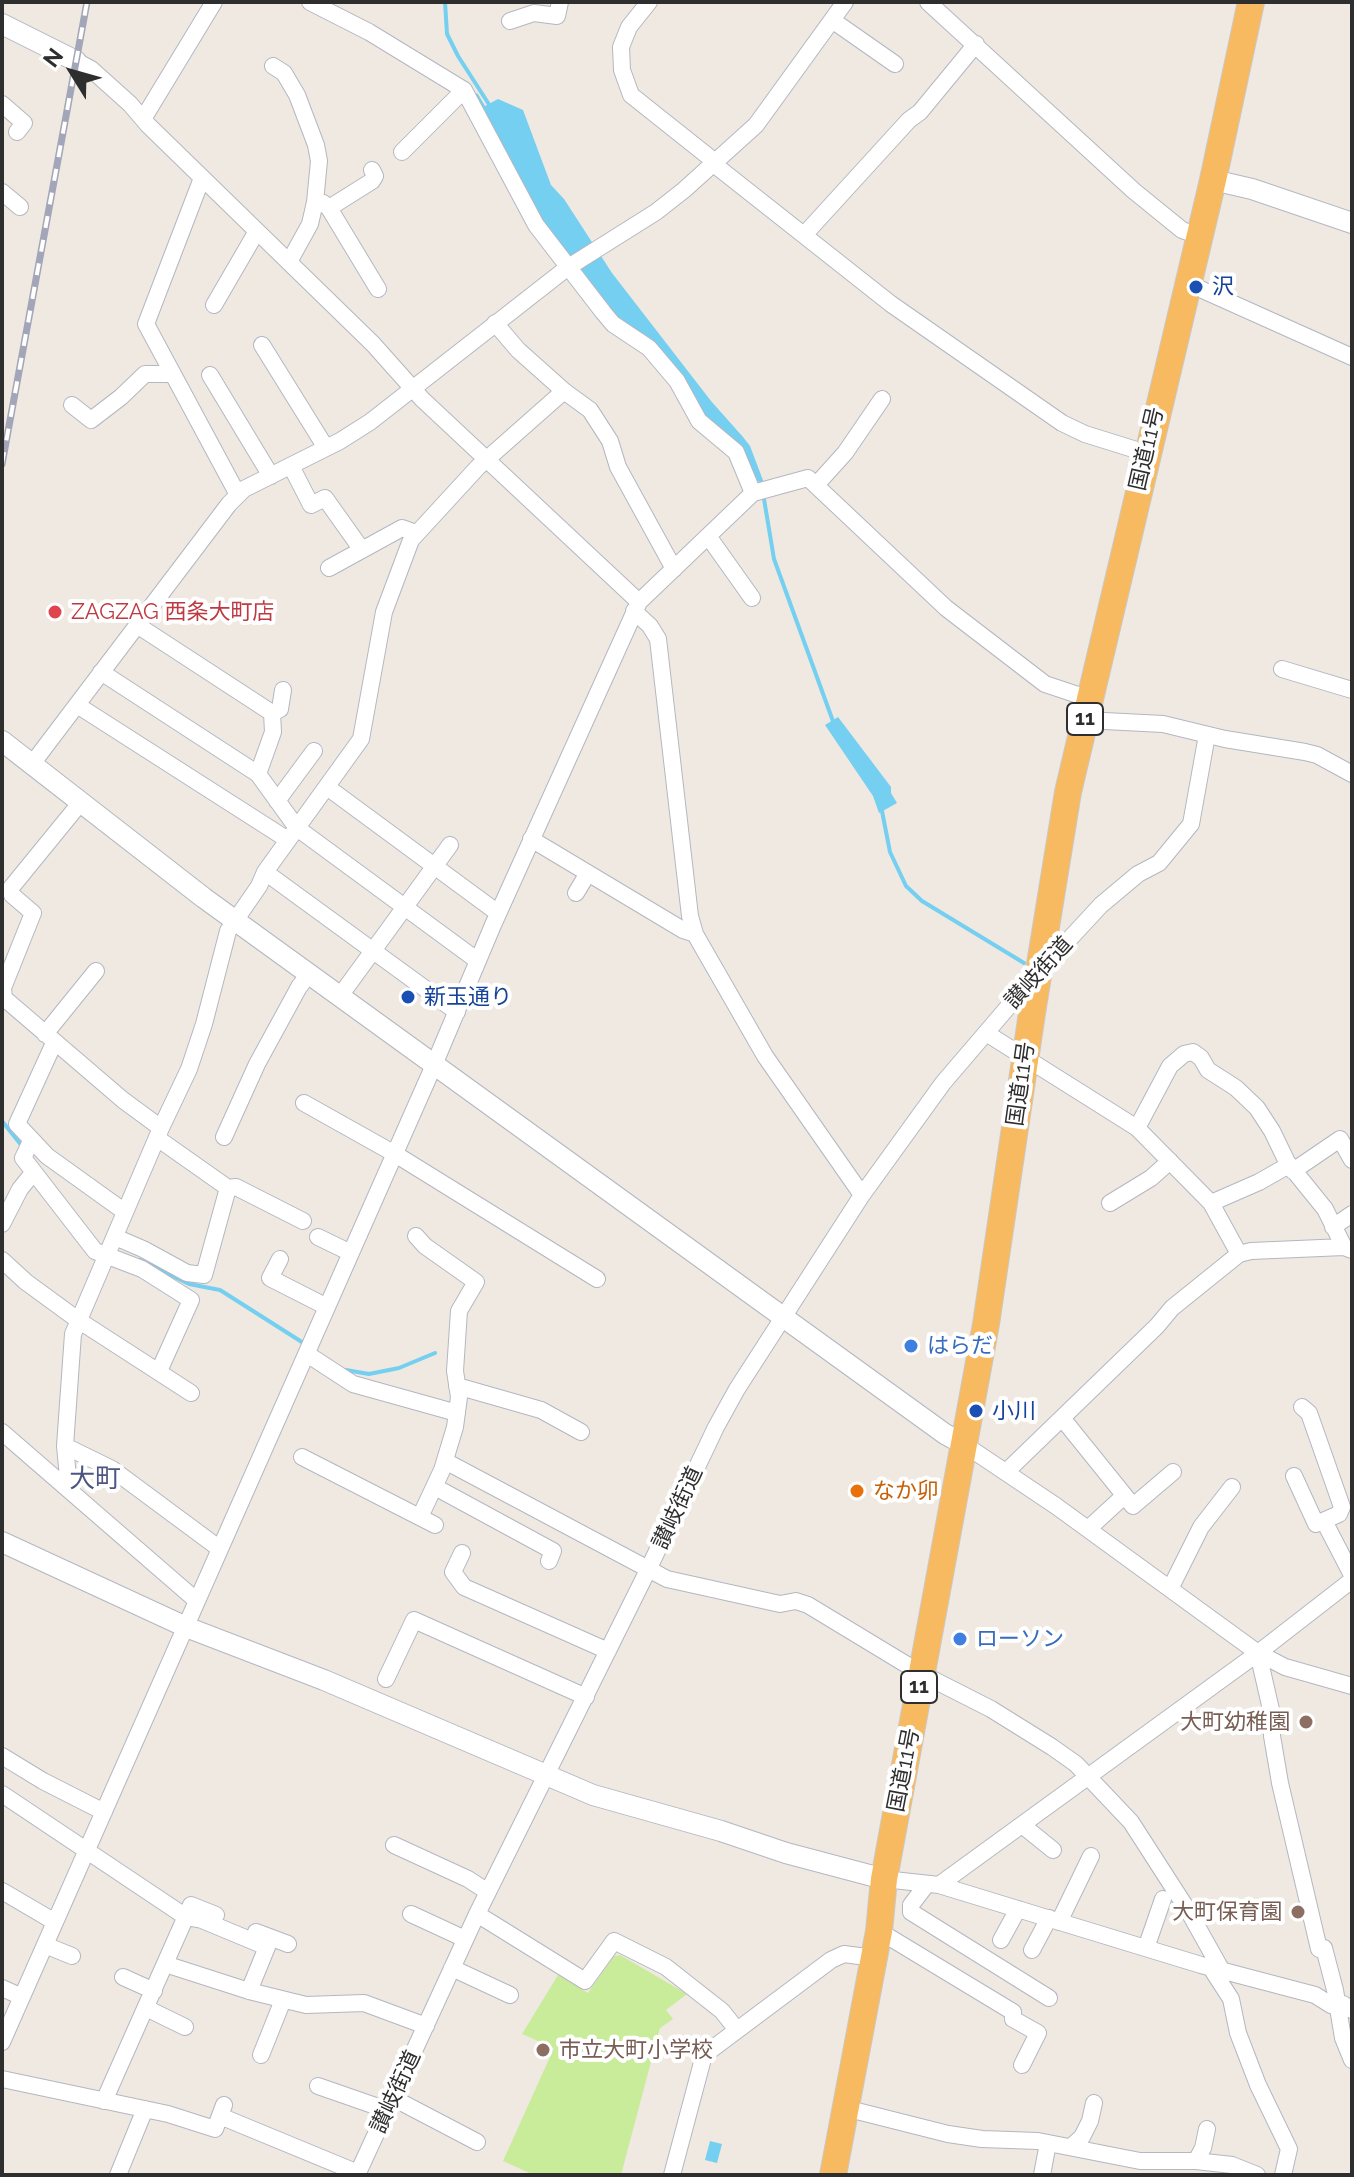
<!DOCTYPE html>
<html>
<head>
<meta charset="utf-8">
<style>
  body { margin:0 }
  #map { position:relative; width:1354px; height:2177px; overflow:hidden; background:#efe9e1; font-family:Raleway,sans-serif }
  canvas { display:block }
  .frame { position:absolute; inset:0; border:4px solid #2e2e2e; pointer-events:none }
  .north { position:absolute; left:32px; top:32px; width:80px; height:80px; -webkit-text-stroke:6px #fff; paint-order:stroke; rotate:307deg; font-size:22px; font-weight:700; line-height:32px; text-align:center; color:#2e2e2e }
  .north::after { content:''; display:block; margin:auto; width:28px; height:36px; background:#2e2e2e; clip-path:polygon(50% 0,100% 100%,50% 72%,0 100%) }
</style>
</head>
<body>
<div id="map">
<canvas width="1354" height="2177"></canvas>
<div class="frame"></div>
<div class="north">N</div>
</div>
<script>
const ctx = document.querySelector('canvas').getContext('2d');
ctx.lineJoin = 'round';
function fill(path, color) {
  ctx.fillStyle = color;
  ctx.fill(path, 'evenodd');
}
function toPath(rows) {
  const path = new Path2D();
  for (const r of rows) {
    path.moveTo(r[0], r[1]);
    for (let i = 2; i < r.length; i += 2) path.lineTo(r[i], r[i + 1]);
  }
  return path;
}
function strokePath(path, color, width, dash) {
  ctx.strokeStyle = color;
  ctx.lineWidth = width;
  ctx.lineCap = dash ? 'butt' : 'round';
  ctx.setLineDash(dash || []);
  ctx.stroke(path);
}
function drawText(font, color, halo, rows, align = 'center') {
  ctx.font = font + ' Raleway,"Noto Sans JP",sans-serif';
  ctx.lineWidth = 8;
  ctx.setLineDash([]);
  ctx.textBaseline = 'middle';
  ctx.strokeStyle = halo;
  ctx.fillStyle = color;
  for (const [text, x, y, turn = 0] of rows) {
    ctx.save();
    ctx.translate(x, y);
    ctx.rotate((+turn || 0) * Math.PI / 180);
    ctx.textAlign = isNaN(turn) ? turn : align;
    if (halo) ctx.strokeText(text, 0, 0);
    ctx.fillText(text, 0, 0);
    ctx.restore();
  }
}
const pitch = toPath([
  [620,1955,687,1994,666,2010,673,2019,660,2028,621,2175,534,2175,503,2161,554,2048,522,2034,558,1975,588,1993,614,1956]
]);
const water = toPath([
  [473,92,478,94,485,106,498,99,523,110,551,185,564,199,612,273,711,401,743,437,750,446,764,483,756,481,641,333,612,314,540,223],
  [838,717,891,787,891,793,897,803,881,812,879,813,873,796,825,725],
  [710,2141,722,2144,717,2163,705,2160]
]);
const stream = toPath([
  [445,2,447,34,458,56,490,106],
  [763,493,774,559,834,724],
  [881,806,890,852,906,886,922,901,1024,963],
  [2,1121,22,1146],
  [140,1260,189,1284,220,1290,305,1344],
  [346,1370,369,1374,399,1368,435,1353]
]);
const minor = toPath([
  [310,2,369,32,464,90,536,225,603,312,613,324,649,348,677,381,699,421,736,452,753,493],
  [649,2,629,27,621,47,622,70,631,95,709,157,720,169,891,304,1062,423,1085,434,1146,453],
  [928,2,1134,191,1182,230,1199,236],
  [832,20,895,64],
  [510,21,534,13,557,16,560,2],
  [76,61,91,69,130,104,148,125,373,344,422,399,639,602],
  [273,66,284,73,297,95,316,145,319,161,315,202,310,224,289,262],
  [2,104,24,123,17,132],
  [143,119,214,2],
  [402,152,464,90],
  [202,178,146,324,238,495],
  [2,192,20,207],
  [315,202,323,203,329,208,378,289],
  [329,208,372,181,375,176,372,170],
  [804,235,909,120,920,112,976,44],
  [1187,283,1352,357],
  [214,305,257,231],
  [495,323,518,350,564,391,590,410,610,441,618,467,674,569],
  [262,345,326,448],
  [210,375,271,476],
  [72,405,91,420,121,397,145,374,172,374],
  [291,466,311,505,325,498,362,550],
  [817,484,845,453,882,399],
  [708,536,752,598],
  [329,568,402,528,416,533],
  [634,611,650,626,658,639,690,916,695,934,765,1056,862,1195],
  [137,625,272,713],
  [1282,669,1352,690],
  [101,672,258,774,297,828,478,961],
  [77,705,288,840],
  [1085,720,1163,724,1225,739,1305,752,1317,755,1352,774],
  [32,764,229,504,244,489,340,441,370,422,567,268,656,212,684,190,756,125,845,2],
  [258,774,273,732,272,713,280,709,283,690],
  [327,787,498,913],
  [277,801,314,751],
  [81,802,10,889,12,895,33,913,3,988,4,998,123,1100,161,1128],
  [531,839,683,930,695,934],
  [265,872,457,1012],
  [576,893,588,873],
  [340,996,450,845],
  [986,1033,1137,1128,1211,1203,1239,1254],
  [45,1034,96,971],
  [54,1043,17,1124,47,1156,125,1212],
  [304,1103,395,1154,597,1279],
  [1137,1128,1170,1066,1184,1054,1193,1052,1201,1058,1208,1070,1236,1088,1257,1108,1272,1131,1287,1162,1325,1209,1344,1247],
  [224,1137,257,1064,299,987,309,974],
  [31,1141,23,1158,95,1251,142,1269,191,1300,159,1371],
  [1293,1171,1340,1139,1352,1160],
  [228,1188,236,1187,303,1221],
  [1110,1203,1151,1178,1170,1161],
  [1211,1203,1259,1182,1289,1165],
  [2,1224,20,1189,33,1173],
  [1333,1227,1352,1214],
  [416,1236,425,1246,476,1282,459,1311,455,1371,459,1397,455,1427,442,1470,420,1517],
  [115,1237,143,1249,187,1273,204,1275,228,1188,157,1138],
  [318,1237,351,1253],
  [280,1259,270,1278,327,1307],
  [2,1260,26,1282,78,1320,191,1393],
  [307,1354,353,1384,457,1413],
  [457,1386,541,1410,581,1432],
  [1062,1418,1133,1506,1173,1472],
  [2,1432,197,1601],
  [965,1445,1056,1506,1258,1653,1285,1667,1352,1686],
  [65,1446,112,1469,220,1549],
  [302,1457,435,1525],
  [445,1461,667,1579,780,1604,796,1601,808,1605,922,1674,991,1709,1052,1747,1076,1764,1131,1822,1189,1912,1222,1971],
  [1007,1471,1157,1326,1172,1308,1239,1254,1251,1251,1344,1247,1352,1250],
  [1294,1476,1316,1524,1339,1514,1342,1507,1309,1413,1302,1407],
  [435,1487,553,1551,549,1561],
  [69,1488,65,1446,73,1334,161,1128,189,1069,204,1024,228,931,259,886,265,872,361,739,384,612,411,540,478,467,564,391],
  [1324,1521,1352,1575],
  [1088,1529,1124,1496],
  [462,1553,453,1572,464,1587,608,1651],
  [1170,1589,1201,1527,1232,1487],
  [1258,1653,1272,1714,1272,1736,1280,1783,1319,1949,1324,1948,1335,1990,1343,2038,1352,2060],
  [386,1679,414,1620,586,1697],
  [2,1756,43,1781,104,1812],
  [2,1794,186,1917,202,1920,267,1947,249,1991],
  [1022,1825,1053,1850],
  [394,1845,468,1879,488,1892],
  [884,1879,939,1885,1201,1965,1315,1995,1331,2005,1343,2004,1352,2010],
  [927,1884,911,1905,911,1912,1049,1998],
  [939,1885,1258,1653,1352,1580],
  [2,1891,55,1922],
  [411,1914,465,1939],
  [477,1914,585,1981,614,1941,666,1967,722,2011,737,2030],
  [1059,1922,1091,1856],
  [879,1931,1013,2012,1013,2019,1038,2033,1022,2065],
  [256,1932,288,1944],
  [1001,1940,1018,1909],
  [45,1945,72,1956],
  [1146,1948,1163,1899],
  [1032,1950,1049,1918],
  [165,1964,249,1991,306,2005,364,2003,426,2026],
  [452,1968,510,1995],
  [1211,1968,1231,1999,1238,2033,1258,2085,1289,2149,1283,2175],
  [123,1977,154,1991],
  [2,1988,22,1997],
  [146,2008,185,2027],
  [2,2042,434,1065,493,925,639,602,753,493,808,478,946,608,1045,684,1090,699],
  [261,2055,283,2000],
  [2,2079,168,2114,215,2129,224,2105],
  [318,2086,387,2110],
  [393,2098,477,2142],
  [104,2101,191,1905,216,1915],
  [845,2108,948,2134,982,2139,1038,2141,1140,2161,1196,2161,1232,2165,1257,2175],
  [220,2116,358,2173],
  [1071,2147,1082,2137,1090,2121,1094,2103],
  [1196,2161,1203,2148,1207,2129],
  [118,2175,145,2109],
  [357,2175,477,1914,648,1570,716,1427,737,1389,862,1195,943,1083,1026,986,1101,905,1138,874,1159,863,1191,824,1207,735],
  [672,2175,704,2055,831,1960,844,1954,874,1958],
  [1042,2175,1048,2143]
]);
const tertiary = toPath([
  [2,24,76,61],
  [1213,180,1252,189,1352,223],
  [2,741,204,898,783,1317,945,1434,965,1445],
  [2,1542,186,1627,324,1680,593,1795,721,1831,786,1853,884,1879]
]);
const trunk = toPath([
  [833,2175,879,1931,884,1879,986,1324,1032,1013,1068,792,1213,180,1251,2]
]);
const rail = toPath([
  [2,464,87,2]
]);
const markers = [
  [1196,287,8,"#1a4fb4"],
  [55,612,8,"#e0444e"],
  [408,997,8,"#1a4fb4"],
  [911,1346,8,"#3f7fe0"],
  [976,1411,8,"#1a4fb4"],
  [857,1491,8,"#e8710a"],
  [960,1639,8,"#3f7fe0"],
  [1306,1722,8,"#8d6e63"],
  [1298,1912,8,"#8d6e63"],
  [543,2050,8,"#8d6e63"]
];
const shields = [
  [1085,719,36],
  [919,1687,36]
];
const shieldNames = [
  ["11",1085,719],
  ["11",919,1687]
];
const transitNames = [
  ["沢",1212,287],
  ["新玉通り",424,997],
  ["小川",992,1411]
];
const streetNames = [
  ["国道11号",1147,449,-77],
  ["讃岐街道",1039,973,-48],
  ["国道11号",1021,1084,-82],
  ["讃岐街道",678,1508,-65],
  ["国道11号",904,1770,-79],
  ["讃岐街道",396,2092,-65]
];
const healthNames = [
  ["ZAGZAG 西条大町店",71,612]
];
const shopNames = [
  ["はらだ",927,1346],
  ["ローソン",976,1639]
];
const foodNames = [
  ["なか卯",873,1491]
];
const educationNames = [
  ["大町幼稚園",1290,1722],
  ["大町保育園",1282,1912],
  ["市立大町小学校",559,2050,"left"]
];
const quarterNames = [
  ["大町",95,1479]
];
fill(pitch, '#c9ec9a');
fill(water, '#75cff0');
strokePath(stream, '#75cff0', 4);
strokePath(minor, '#b4b7c1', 18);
strokePath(tertiary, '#b4b7c1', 22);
strokePath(trunk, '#c9c9c9', 28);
strokePath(minor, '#fff', 16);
strokePath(tertiary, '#fff', 20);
strokePath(trunk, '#f8ba60', 26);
strokePath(rail, '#a3a6b8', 7);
strokePath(rail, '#fff', 4, [12]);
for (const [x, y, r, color] of markers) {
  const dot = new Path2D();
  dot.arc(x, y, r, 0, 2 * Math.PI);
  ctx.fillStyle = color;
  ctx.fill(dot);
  strokePath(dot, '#fff', 3);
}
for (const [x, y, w] of shields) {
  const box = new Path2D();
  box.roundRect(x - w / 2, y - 16, w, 32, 6);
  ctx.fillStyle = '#fff';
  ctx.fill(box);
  strokePath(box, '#2e2e2e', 2);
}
drawText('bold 20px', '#2e2e2e', null, shieldNames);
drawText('22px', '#164399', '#fff', transitNames, 'left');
drawText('22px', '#2e2e2e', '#fff', streetNames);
drawText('22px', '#be3a42', '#fff', healthNames, 'left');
drawText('22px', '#366cbe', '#fff', shopNames, 'left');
drawText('22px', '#c56008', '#fff', foodNames, 'left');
drawText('22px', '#785e54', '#fff', educationNames, 'right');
drawText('26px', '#4d5680', '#fff', quarterNames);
</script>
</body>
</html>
